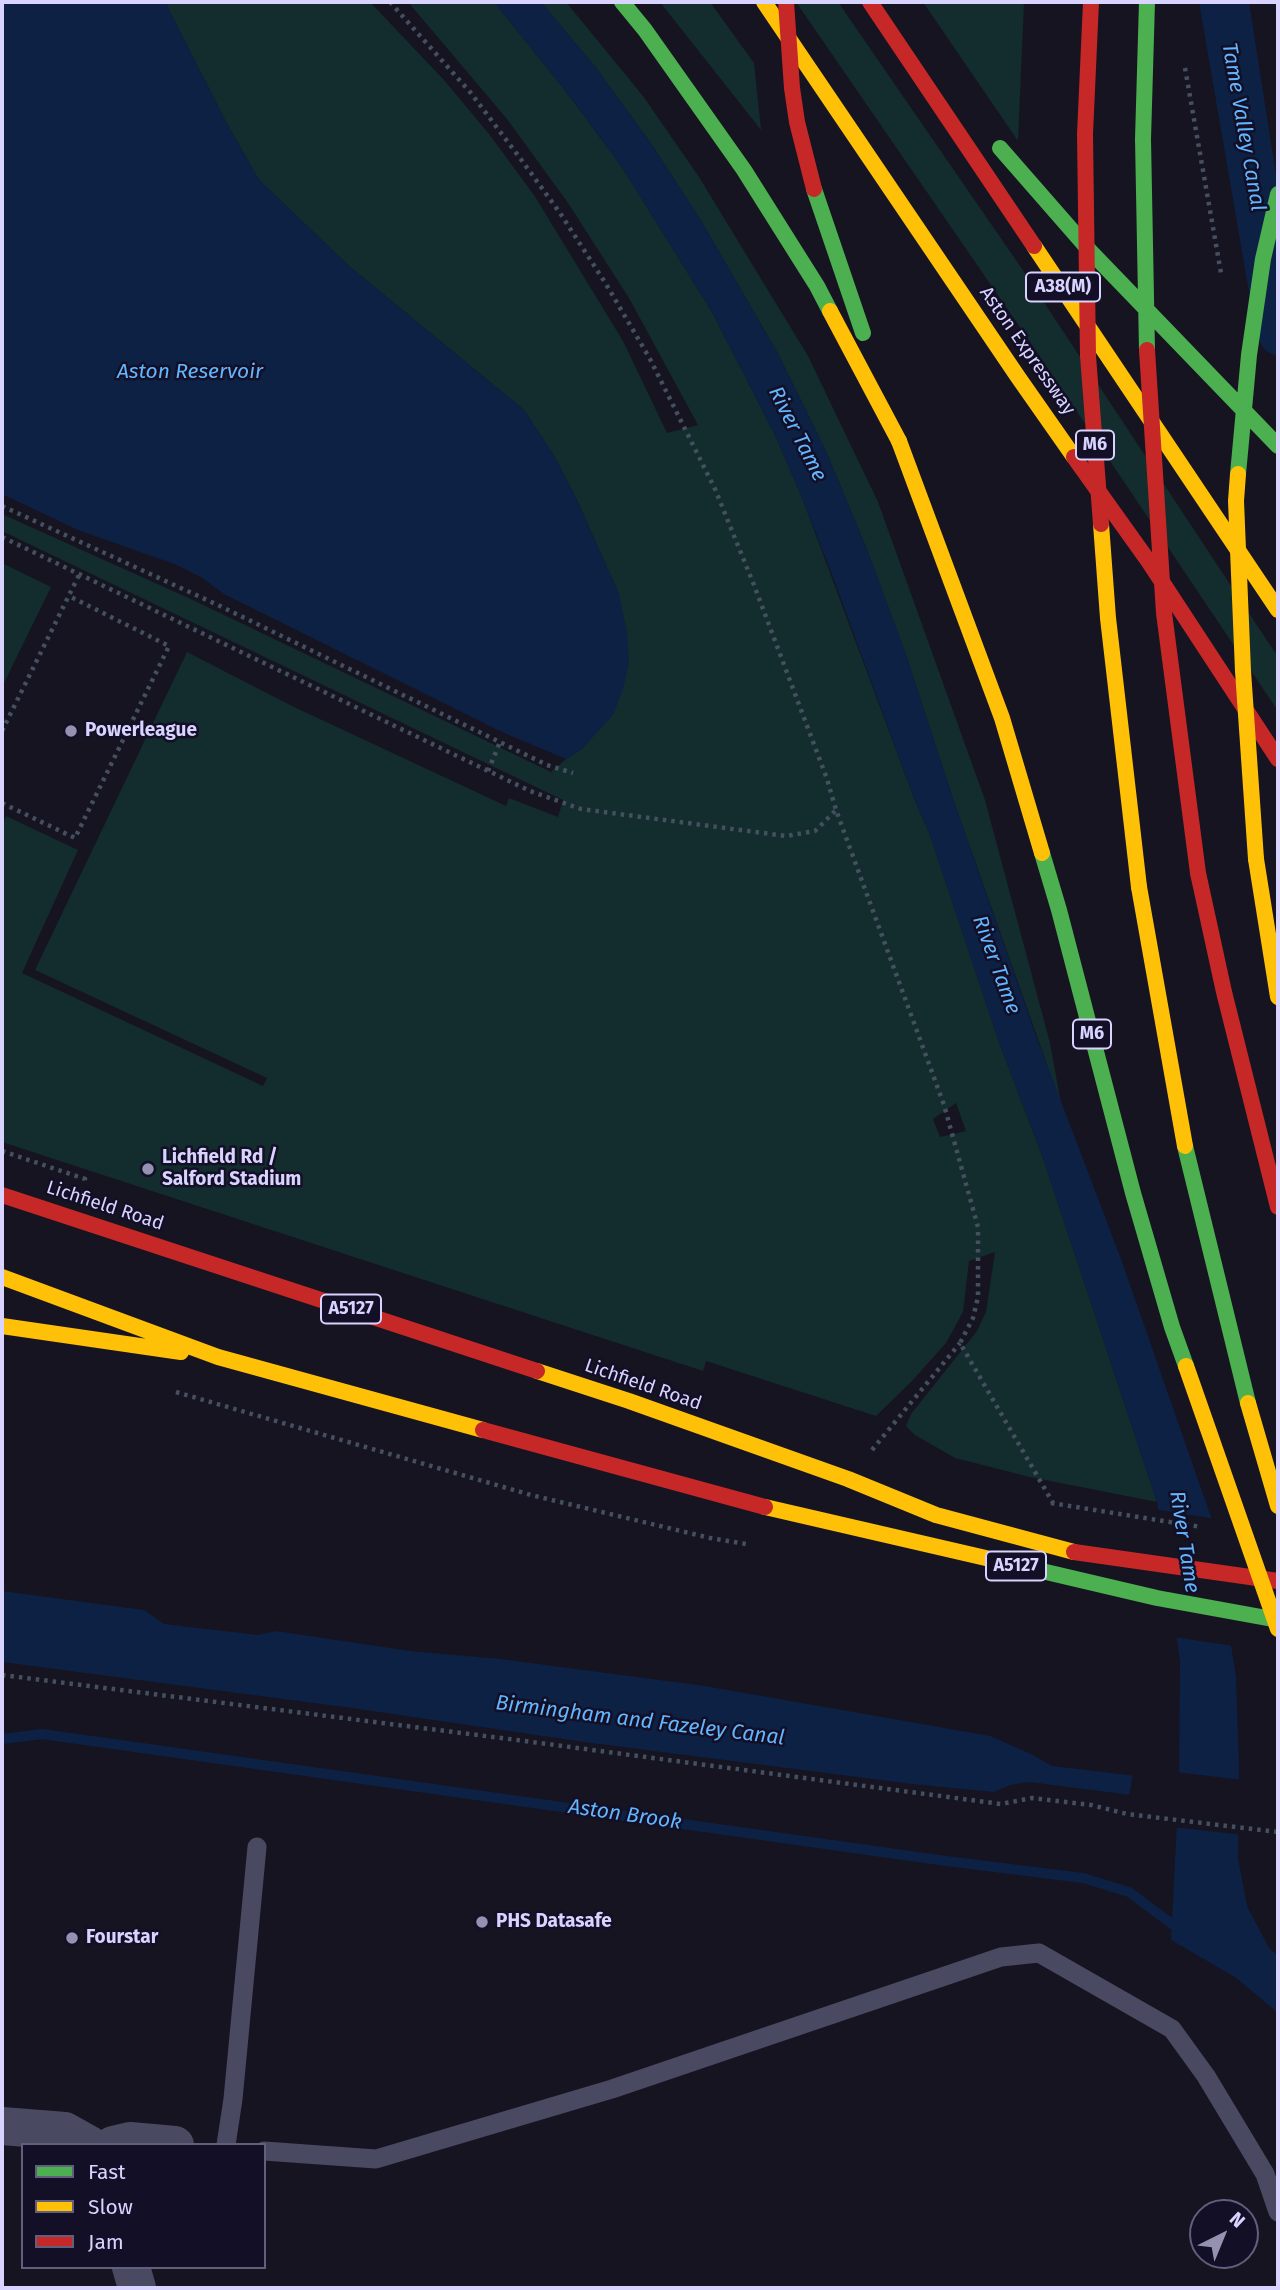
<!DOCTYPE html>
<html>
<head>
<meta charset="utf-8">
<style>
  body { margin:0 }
  #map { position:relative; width:1280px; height:2290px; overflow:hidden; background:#161421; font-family:"Fira Sans",sans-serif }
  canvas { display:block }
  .frame { position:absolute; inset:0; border:4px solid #d9d4ff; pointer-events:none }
  .legend { position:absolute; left:21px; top:2143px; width:245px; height:126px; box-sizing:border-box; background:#130f26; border:2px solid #625e7d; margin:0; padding:9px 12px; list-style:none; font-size:21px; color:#d9d4ff }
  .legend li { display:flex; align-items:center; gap:14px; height:35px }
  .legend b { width:35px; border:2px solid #625e7d }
  .north { position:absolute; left:1189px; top:2199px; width:70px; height:70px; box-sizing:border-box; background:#130f26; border:2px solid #625e7d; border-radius:50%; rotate:43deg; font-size:19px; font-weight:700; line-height:28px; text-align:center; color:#d9d4ff }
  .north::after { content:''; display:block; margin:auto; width:24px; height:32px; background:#9591b1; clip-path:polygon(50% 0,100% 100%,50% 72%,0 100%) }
</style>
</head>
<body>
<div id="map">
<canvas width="1280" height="2290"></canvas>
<div class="frame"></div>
<ul class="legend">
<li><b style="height:9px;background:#4caf50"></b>Fast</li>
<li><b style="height:9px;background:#ffc107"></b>Slow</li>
<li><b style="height:9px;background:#c62828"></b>Jam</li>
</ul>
<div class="north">N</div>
</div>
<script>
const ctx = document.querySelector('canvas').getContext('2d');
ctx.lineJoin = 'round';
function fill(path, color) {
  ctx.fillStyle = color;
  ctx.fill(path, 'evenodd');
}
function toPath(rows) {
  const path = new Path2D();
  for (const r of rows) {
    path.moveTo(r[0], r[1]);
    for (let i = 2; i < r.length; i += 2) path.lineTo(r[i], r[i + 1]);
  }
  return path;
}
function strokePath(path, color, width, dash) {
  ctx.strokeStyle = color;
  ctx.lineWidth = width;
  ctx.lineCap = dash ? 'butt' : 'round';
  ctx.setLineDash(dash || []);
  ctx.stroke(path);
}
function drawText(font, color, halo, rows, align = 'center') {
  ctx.font = font + ' "Fira Sans",sans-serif';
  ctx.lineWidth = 5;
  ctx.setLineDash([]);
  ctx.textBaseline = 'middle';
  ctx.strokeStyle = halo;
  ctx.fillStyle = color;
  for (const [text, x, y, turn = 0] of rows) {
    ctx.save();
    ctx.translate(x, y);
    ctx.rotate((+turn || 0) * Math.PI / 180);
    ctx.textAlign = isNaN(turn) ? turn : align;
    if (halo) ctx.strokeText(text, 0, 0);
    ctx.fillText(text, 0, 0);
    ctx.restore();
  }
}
const green = toPath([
  [165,2,370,2,444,80,489,134,534,195,623,341,667,433,698,425,629,298,568,203,507,119,408,2,494,2,564,89,622,167,712,312,774,433,801,495,914,798,930,835,1000,1045,1043,1158,1157,1502,1030,1477,955,1458,915,1435,906,1426,911,1414,977,1331,986,1312,995,1252,969,1261,963,1312,946,1343,912,1381,876,1416,706,1361,703,1371,2,1142,2,825,6,816,78,850,22,973,263,1086,267,1078,35,970,187,652,292,706,506,806,509,798,558,817,563,800,2,531,2,514,195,601,551,772,566,759,583,748,619,594,576,498,553,454,524,410,349,266,259,180,226,122],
  [956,1103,966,1131,940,1137,933,1119],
  [541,2,566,2,643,96,699,177,808,356,878,502,985,800,1050,1043,1061,1104,954,802,906,655,866,547,825,449,777,352,700,219,652,145,597,69],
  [660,2,710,2,754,63,761,130],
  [796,2,838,2,1020,266,1278,657,1278,711,1024,333],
  [923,2,1024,2,1018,141],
  [2,563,51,587,2,687]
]);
const water = toPath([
  [2,2,165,2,226,122,259,180,349,266,524,410,553,454,576,498,619,594,627,632,629,663,623,689,613,715,583,748,566,759,502,732,224,594,201,577,177,565,78,530,2,494],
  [494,2,541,2,597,69,652,145,700,219,777,352,825,449,866,547,906,655,954,802,1035,1033,1121,1259,1211,1517,1236,1677,1239,1768,1238,1858,1247,1906,1269,1948,1278,1956,1278,2013,1235,1977,1171,1940,1178,1801,1029,1782,1010,1785,994,1792,912,1784,584,1742,352,1708,2,1662,2,1591,144,1610,164,1624,258,1635,276,1631,410,1651,500,1659,705,1686,990,1736,1031,1754,1052,1766,1179,1781,1180,1661,1157,1502,1043,1158,1000,1045,930,835,914,798,834,580,801,495,774,433,712,312,622,167,564,89],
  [1199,2,1249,2,1278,188,1278,318,1254,321]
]);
const pier = toPath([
  [1154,1509,1215,1519,1234,1646,1173,1637],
  [1133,1772,1175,1777,1175,1772,1243,1780,1243,1785,1278,1790,1278,1816,1242,1812,1242,1835,1174,1827,1174,1804,1129,1798]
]);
const stream = toPath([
  [2,1739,42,1734,946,1861,1083,1878,1129,1892,1172,1924,1183,1928]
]);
const canal = toPath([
  [1266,265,1278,336]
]);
const path = toPath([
  [390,2,470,92,520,158,560,213,606,284,650,359,715,489,754,585,827,779,836,810,944,1105,978,1227,978,1297,973,1318,960,1343,1053,1503],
  [1185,68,1221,273],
  [2,506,220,606,547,765,573,773],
  [2,537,530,791,581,809,786,836,815,831,836,810],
  [2,731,79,575],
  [488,771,500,742],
  [2,803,75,838,169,646,69,596],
  [2,1151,85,1179,84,1182],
  [176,1392,531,1495,710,1538,746,1544],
  [872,1450,960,1343],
  [1051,1503,1201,1527],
  [2,1675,517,1740,1001,1804,1032,1798,1091,1805,1127,1814,1278,1832]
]);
const lane = toPath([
  [226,2145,233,2099,257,1847],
  [264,2151,376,2159,612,2089,1001,1957,1039,1953,1172,2029,1206,2076,1265,2174,1278,2212]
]);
const street = toPath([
  [2,2126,65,2131,90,2145],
  [113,2145,130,2141,175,2145],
  [131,2267,137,2288]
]);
const fast = toPath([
  [622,2,645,30,744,170,817,286,830,311],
  [814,189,863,333],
  [1185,1146,1248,1403],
  [1029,1568,1157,1598,1278,1620]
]);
const slow = toPath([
  [764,2,1018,377,1074,457],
  [1034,246,1278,610],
  [830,311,899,441],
  [1256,859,1278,997],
  [1139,887,1185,1146],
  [2,1277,218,1357,483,1430],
  [2,1326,181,1352],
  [537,1371,629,1401,848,1479,936,1515,1074,1552],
  [1248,1403,1278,1506],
  [765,1507,1029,1568]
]);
const jam = toPath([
  [870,2,1034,246],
  [1074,457,1149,562,1278,759],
  [1198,873,1224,992,1278,1207],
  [2,1195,537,1371],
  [483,1430,765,1507],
  [1074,1552,1278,1581]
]);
const fastBridge = toPath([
  [1000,148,1090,251,1278,446],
  [1147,350,1143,139,1147,2],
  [1238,474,1249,355,1263,259,1278,194],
  [1042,853,1059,910,1133,1193,1172,1327,1186,1366]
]);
const slowBridge = toPath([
  [899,441,1002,718,1042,853],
  [1238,474,1236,501,1243,671,1256,859],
  [1101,524,1108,618,1139,887],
  [1186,1366,1278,1629]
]);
const jamBridge = toPath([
  [786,2,792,88,797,122,814,189],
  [1091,2,1085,134,1088,356,1101,524],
  [1147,350,1164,613,1198,873]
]);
const markers = [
  [71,731,7,"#9591b1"],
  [148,1169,7,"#9591b1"],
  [482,1922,7,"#9591b1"],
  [72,1938,7,"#9591b1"]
];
const shields = [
  [1063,287,74],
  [1095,445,38],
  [1092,1034,38],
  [351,1309,60],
  [1016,1566,60]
];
const shieldNames = [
  ["A38(M)",1063,287],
  ["M6",1095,445],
  ["M6",1092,1034],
  ["A5127",351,1309],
  ["A5127",1016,1566]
];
const streetNames = [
  ["Aston Expressway",1027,351,55],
  ["Lichfield Road",105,1206,18],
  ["Lichfield Road",643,1385,19]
];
const poiNames = [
  ["Powerleague",85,731],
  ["Lichfield Rd /",162,1158],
  ["Salford Stadium",162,1180],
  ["PHS Datasafe",496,1922],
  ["Fourstar",86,1938]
];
const waterNames = [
  ["Tame Valley Canal",1243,127,80],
  ["Aston Reservoir",190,372],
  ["River Tame",797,434,63],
  ["River Tame",996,965,70],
  ["River Tame",1184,1542,81],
  ["Birmingham and Fazeley Canal",640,1721,7],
  ["Aston Brook",625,1815,8]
];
fill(green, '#132c2d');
fill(water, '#0d2144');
fill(pier, '#161421');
strokePath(stream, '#0d2144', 10);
strokePath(canal, '#0d2144', 38);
strokePath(path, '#44505f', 4.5, [3.5, 5]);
strokePath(lane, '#4a4962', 19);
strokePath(street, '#4a4962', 38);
strokePath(fast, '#4caf50', 16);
strokePath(slow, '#ffc107', 16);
strokePath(jam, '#c62828', 16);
strokePath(fastBridge, '#4caf50', 16);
strokePath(slowBridge, '#ffc107', 16);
strokePath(jamBridge, '#c62828', 16);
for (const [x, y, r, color] of markers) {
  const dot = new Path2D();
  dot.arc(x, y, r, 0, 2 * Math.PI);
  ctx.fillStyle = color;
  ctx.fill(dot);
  strokePath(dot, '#130f26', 2.5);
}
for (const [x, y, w] of shields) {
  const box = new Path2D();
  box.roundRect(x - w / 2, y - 14.5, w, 29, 5);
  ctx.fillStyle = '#130f26';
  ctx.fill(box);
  strokePath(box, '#d9d4ff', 2);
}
drawText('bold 18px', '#d9d4ff', null, shieldNames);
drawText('19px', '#d9d4ff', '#130f26', streetNames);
drawText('bold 19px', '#d9d4ff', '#130f26', poiNames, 'left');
drawText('italic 21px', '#62b6ff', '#130f26', waterNames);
</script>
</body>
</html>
